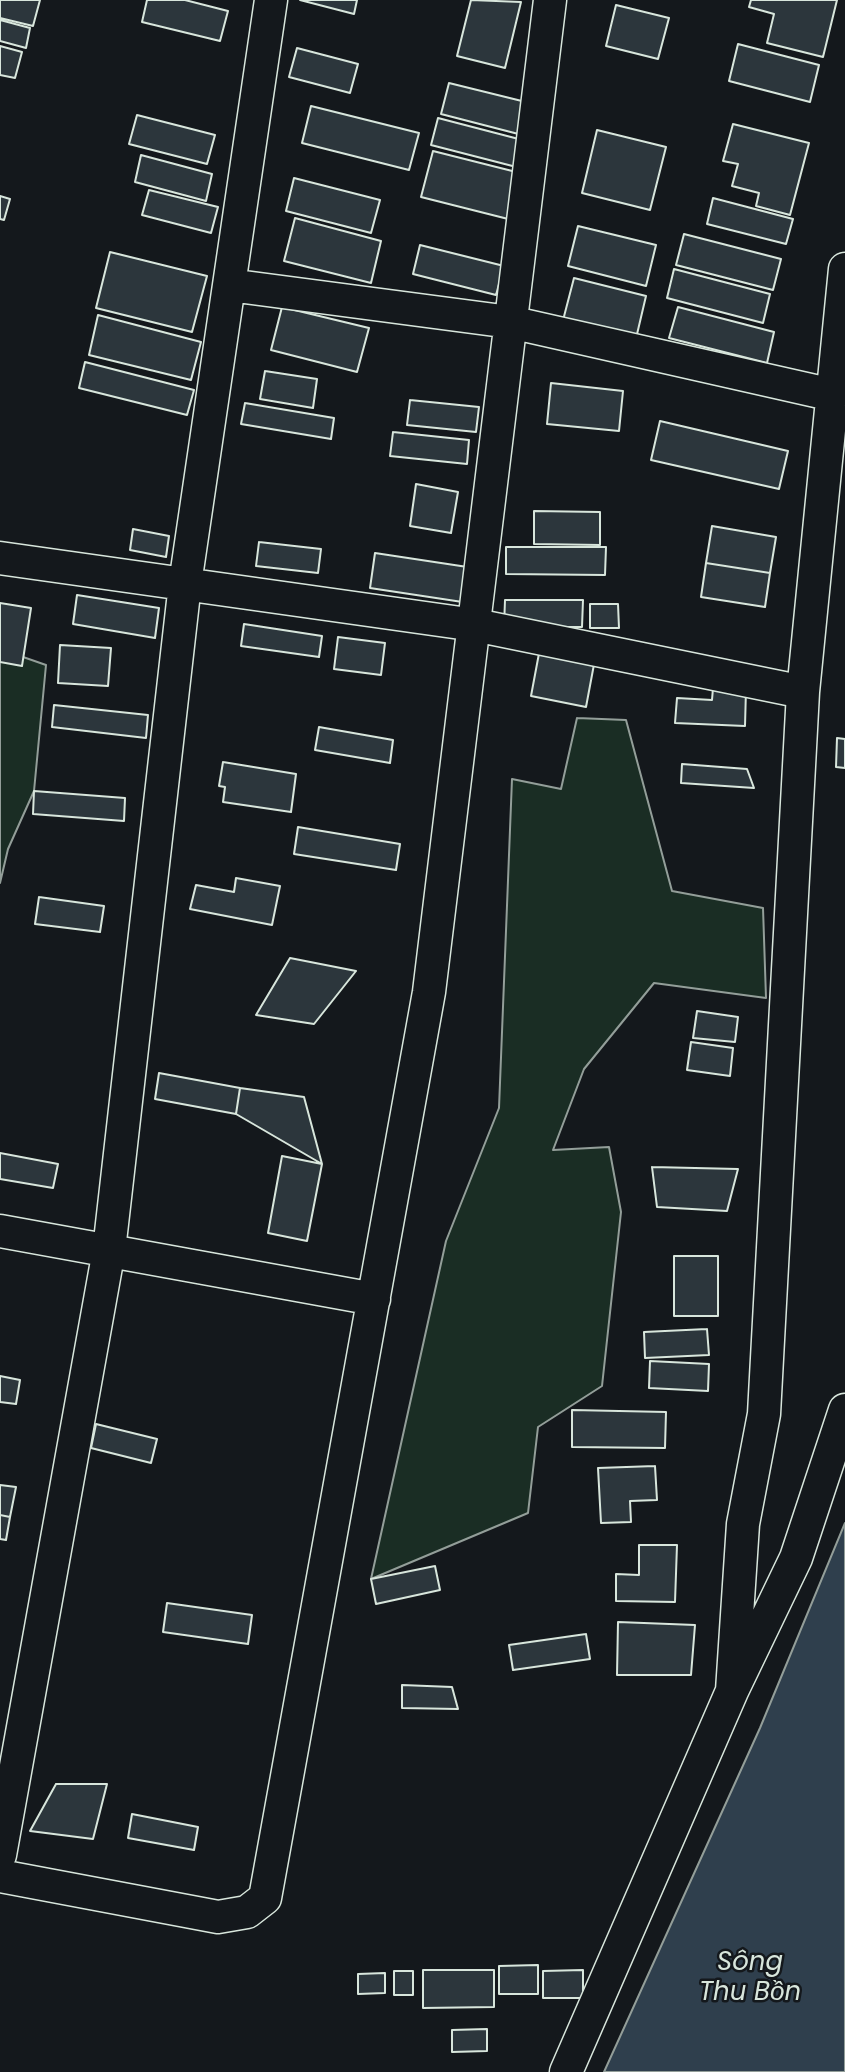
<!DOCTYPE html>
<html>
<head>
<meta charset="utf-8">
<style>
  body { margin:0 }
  canvas { display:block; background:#14181c }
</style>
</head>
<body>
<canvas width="845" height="2072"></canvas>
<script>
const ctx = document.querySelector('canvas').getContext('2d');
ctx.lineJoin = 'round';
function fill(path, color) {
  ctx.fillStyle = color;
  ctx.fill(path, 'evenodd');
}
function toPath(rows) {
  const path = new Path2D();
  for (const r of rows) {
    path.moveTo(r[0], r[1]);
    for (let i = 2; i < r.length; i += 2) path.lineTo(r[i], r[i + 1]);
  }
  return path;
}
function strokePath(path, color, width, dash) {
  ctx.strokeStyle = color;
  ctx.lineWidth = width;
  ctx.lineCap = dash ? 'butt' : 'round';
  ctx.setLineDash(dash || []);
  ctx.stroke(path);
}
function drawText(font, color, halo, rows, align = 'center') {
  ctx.font = font + ' Poppins,sans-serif';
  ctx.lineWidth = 5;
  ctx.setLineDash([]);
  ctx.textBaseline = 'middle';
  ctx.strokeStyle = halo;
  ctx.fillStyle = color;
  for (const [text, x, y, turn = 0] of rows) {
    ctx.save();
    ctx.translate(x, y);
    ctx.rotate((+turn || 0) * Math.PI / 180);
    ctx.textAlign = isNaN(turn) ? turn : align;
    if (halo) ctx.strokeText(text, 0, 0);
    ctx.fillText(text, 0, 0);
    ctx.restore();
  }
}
const green = toPath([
  [0,649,46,665,34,791,8,849,0,883,0,649],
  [577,718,626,720,672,891,763,908,766,998,654,983,584,1069,553,1150,609,1147,621,1212,602,1386,538,1427,528,1513,371,1579,446,1241,499,1108,512,779,561,789,577,718]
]);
const water = toPath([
  [845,1523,845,2072,604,2072,760,1728,845,1523]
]);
const building = toPath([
  [0,0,40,0,33,26,0,18,0,0],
  [147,0,185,0,228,11,220,41,142,22,147,0],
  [300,0,357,0,354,14,300,0],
  [471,0,521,2,505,68,457,56,471,0],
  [751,0,837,0,823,57,767,43,774,14,749,7,751,0],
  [616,5,669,18,658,59,606,46,616,5],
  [0,20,30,28,26,48,0,41,0,20],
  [738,44,819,65,810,102,729,81,738,44],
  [0,46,22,52,15,78,0,75,0,46],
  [297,48,358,64,350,93,289,77,297,48],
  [449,83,538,105,530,137,441,114,449,83],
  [311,106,419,133,409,170,302,143,311,106],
  [137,115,215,135,207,164,129,144,137,115],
  [438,118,534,143,528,170,431,145,438,118],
  [733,124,809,143,790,215,756,206,759,193,732,186,738,164,723,161,733,124],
  [597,130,666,147,650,210,582,193,597,130],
  [433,151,536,177,524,223,421,197,433,151],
  [141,155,212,174,206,201,135,182,141,155],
  [294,178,380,200,371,233,286,211,294,178],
  [149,190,218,207,211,233,142,215,149,190],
  [0,196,10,199,4,220,0,219,0,196],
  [713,198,793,219,786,244,707,224,713,198],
  [295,218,381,241,371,283,284,261,295,218],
  [578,226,656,245,646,286,568,266,578,226],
  [684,234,781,259,773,290,676,265,684,234],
  [420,245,504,266,496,295,413,274,420,245],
  [110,252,207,276,192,332,96,308,110,252],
  [674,269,770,294,763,323,667,298,674,269],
  [574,278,646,296,634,347,561,328,574,278],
  [282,307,369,328,357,372,271,350,282,307],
  [678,307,774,332,767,363,669,338,678,307],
  [98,315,201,342,191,380,89,355,98,315],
  [85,362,194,390,187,415,79,388,85,362],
  [265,371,317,379,313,408,260,399,265,371],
  [551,383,623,391,619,431,547,424,551,383],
  [410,400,479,407,476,432,407,425,410,400],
  [245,403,334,418,331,439,241,424,245,403],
  [660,421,788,451,779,489,651,460,660,421],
  [393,432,469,440,467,464,390,456,393,432],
  [416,484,458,492,451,533,410,526,416,484],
  [534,511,600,512,600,545,534,544,534,511],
  [712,526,776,537,770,573,706,563,712,526],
  [133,529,169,536,166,557,130,550,133,529],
  [259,542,321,549,318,573,256,566,259,542],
  [506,547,606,547,605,575,506,574,506,547],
  [375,553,474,568,469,603,370,588,375,553],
  [706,563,770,573,765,607,701,597,706,563],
  [77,595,159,608,155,638,73,624,77,595],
  [505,600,583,600,582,627,504,627,505,600],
  [0,603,31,608,22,666,0,662,0,603],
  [590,604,618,604,619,628,590,628,590,604],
  [244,624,322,636,319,657,241,646,244,624],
  [338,637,385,643,381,675,334,669,338,637],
  [60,645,111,648,108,686,58,683,60,645],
  [540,648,595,659,586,707,531,696,540,648],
  [713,688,746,689,745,726,675,723,677,698,712,700,713,688],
  [54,705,148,715,146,738,52,727,54,705],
  [319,727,393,740,390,763,315,750,319,727],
  [837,738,845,739,845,768,836,767,837,738],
  [223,762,296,774,291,812,223,802,225,787,219,786,223,762],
  [682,764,747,769,754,788,681,783,682,764],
  [34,791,125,798,124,821,33,814,34,791],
  [298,827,400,844,396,870,294,854,298,827],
  [236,878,280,886,272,925,190,909,196,885,234,892,236,878],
  [39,897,104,906,100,932,35,924,39,897],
  [290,958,356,971,314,1024,256,1015,290,958],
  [697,1011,738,1017,735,1042,693,1038,697,1011],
  [691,1042,733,1048,730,1076,687,1070,691,1042],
  [159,1073,240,1088,236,1114,155,1099,159,1073],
  [240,1088,304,1097,322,1164,236,1114,240,1088],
  [0,1153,58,1164,53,1188,0,1179,0,1153],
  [282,1156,322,1164,307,1241,268,1233,282,1156],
  [652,1167,738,1169,727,1211,657,1207,652,1167],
  [674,1256,718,1256,718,1316,674,1316,674,1256],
  [707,1329,709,1355,645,1358,644,1332,707,1329],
  [650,1361,709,1364,708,1391,649,1388,650,1361],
  [0,1376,20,1380,16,1404,0,1402,0,1376],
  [572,1410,666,1412,665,1448,572,1447,572,1410],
  [96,1424,157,1439,151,1463,91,1448,96,1424],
  [655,1466,657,1500,630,1501,631,1522,601,1523,598,1468,655,1466],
  [0,1485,16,1487,10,1517,0,1515,0,1485],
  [0,1515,10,1517,6,1540,0,1539,0,1515],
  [639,1545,677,1545,675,1602,616,1601,616,1574,639,1575,639,1545],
  [435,1566,440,1590,376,1604,371,1579,435,1566],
  [167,1603,252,1615,248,1644,163,1632,167,1603],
  [618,1622,695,1625,691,1675,617,1675,618,1622],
  [586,1634,590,1659,513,1670,509,1645,586,1634],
  [402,1685,452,1687,458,1709,402,1708,402,1685],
  [56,1784,107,1784,93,1839,30,1831,56,1784],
  [132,1814,198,1827,194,1850,128,1838,132,1814],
  [538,1965,538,1994,499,1994,499,1966,538,1965],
  [423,1970,494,1970,494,2007,423,2008,423,1970],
  [583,1970,583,1998,543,1998,543,1971,583,1970],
  [394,1971,413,1971,413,1995,394,1995,394,1971],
  [385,1973,385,1993,358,1994,358,1974,385,1973],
  [487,2029,487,2051,452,2052,452,2030,487,2029]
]);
const minor = toPath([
  [229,285,510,322,833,395],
  [0,558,475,625,803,692],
  [0,1231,374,1299],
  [732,1691,743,1524,764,1414,803,692,845,269],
  [0,1855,109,1250,185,584,271,0],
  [0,1876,218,1917,247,1912,265,1898,429,992,550,0],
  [566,2072,732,1691,796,1558,845,1410]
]);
const waterNames = [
  ["Sông",750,1963],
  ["Thu Bồn",750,1993]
];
fill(green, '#1a2d24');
strokePath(green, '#939e99', 2);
fill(water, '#2f3f4d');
strokePath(water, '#939e99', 2);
fill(building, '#2c363c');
strokePath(building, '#d8e6dc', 2);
strokePath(minor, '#d8e6dc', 35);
strokePath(minor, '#14181c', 32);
drawText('italic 26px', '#d8e6dc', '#14181c', waterNames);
</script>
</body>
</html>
